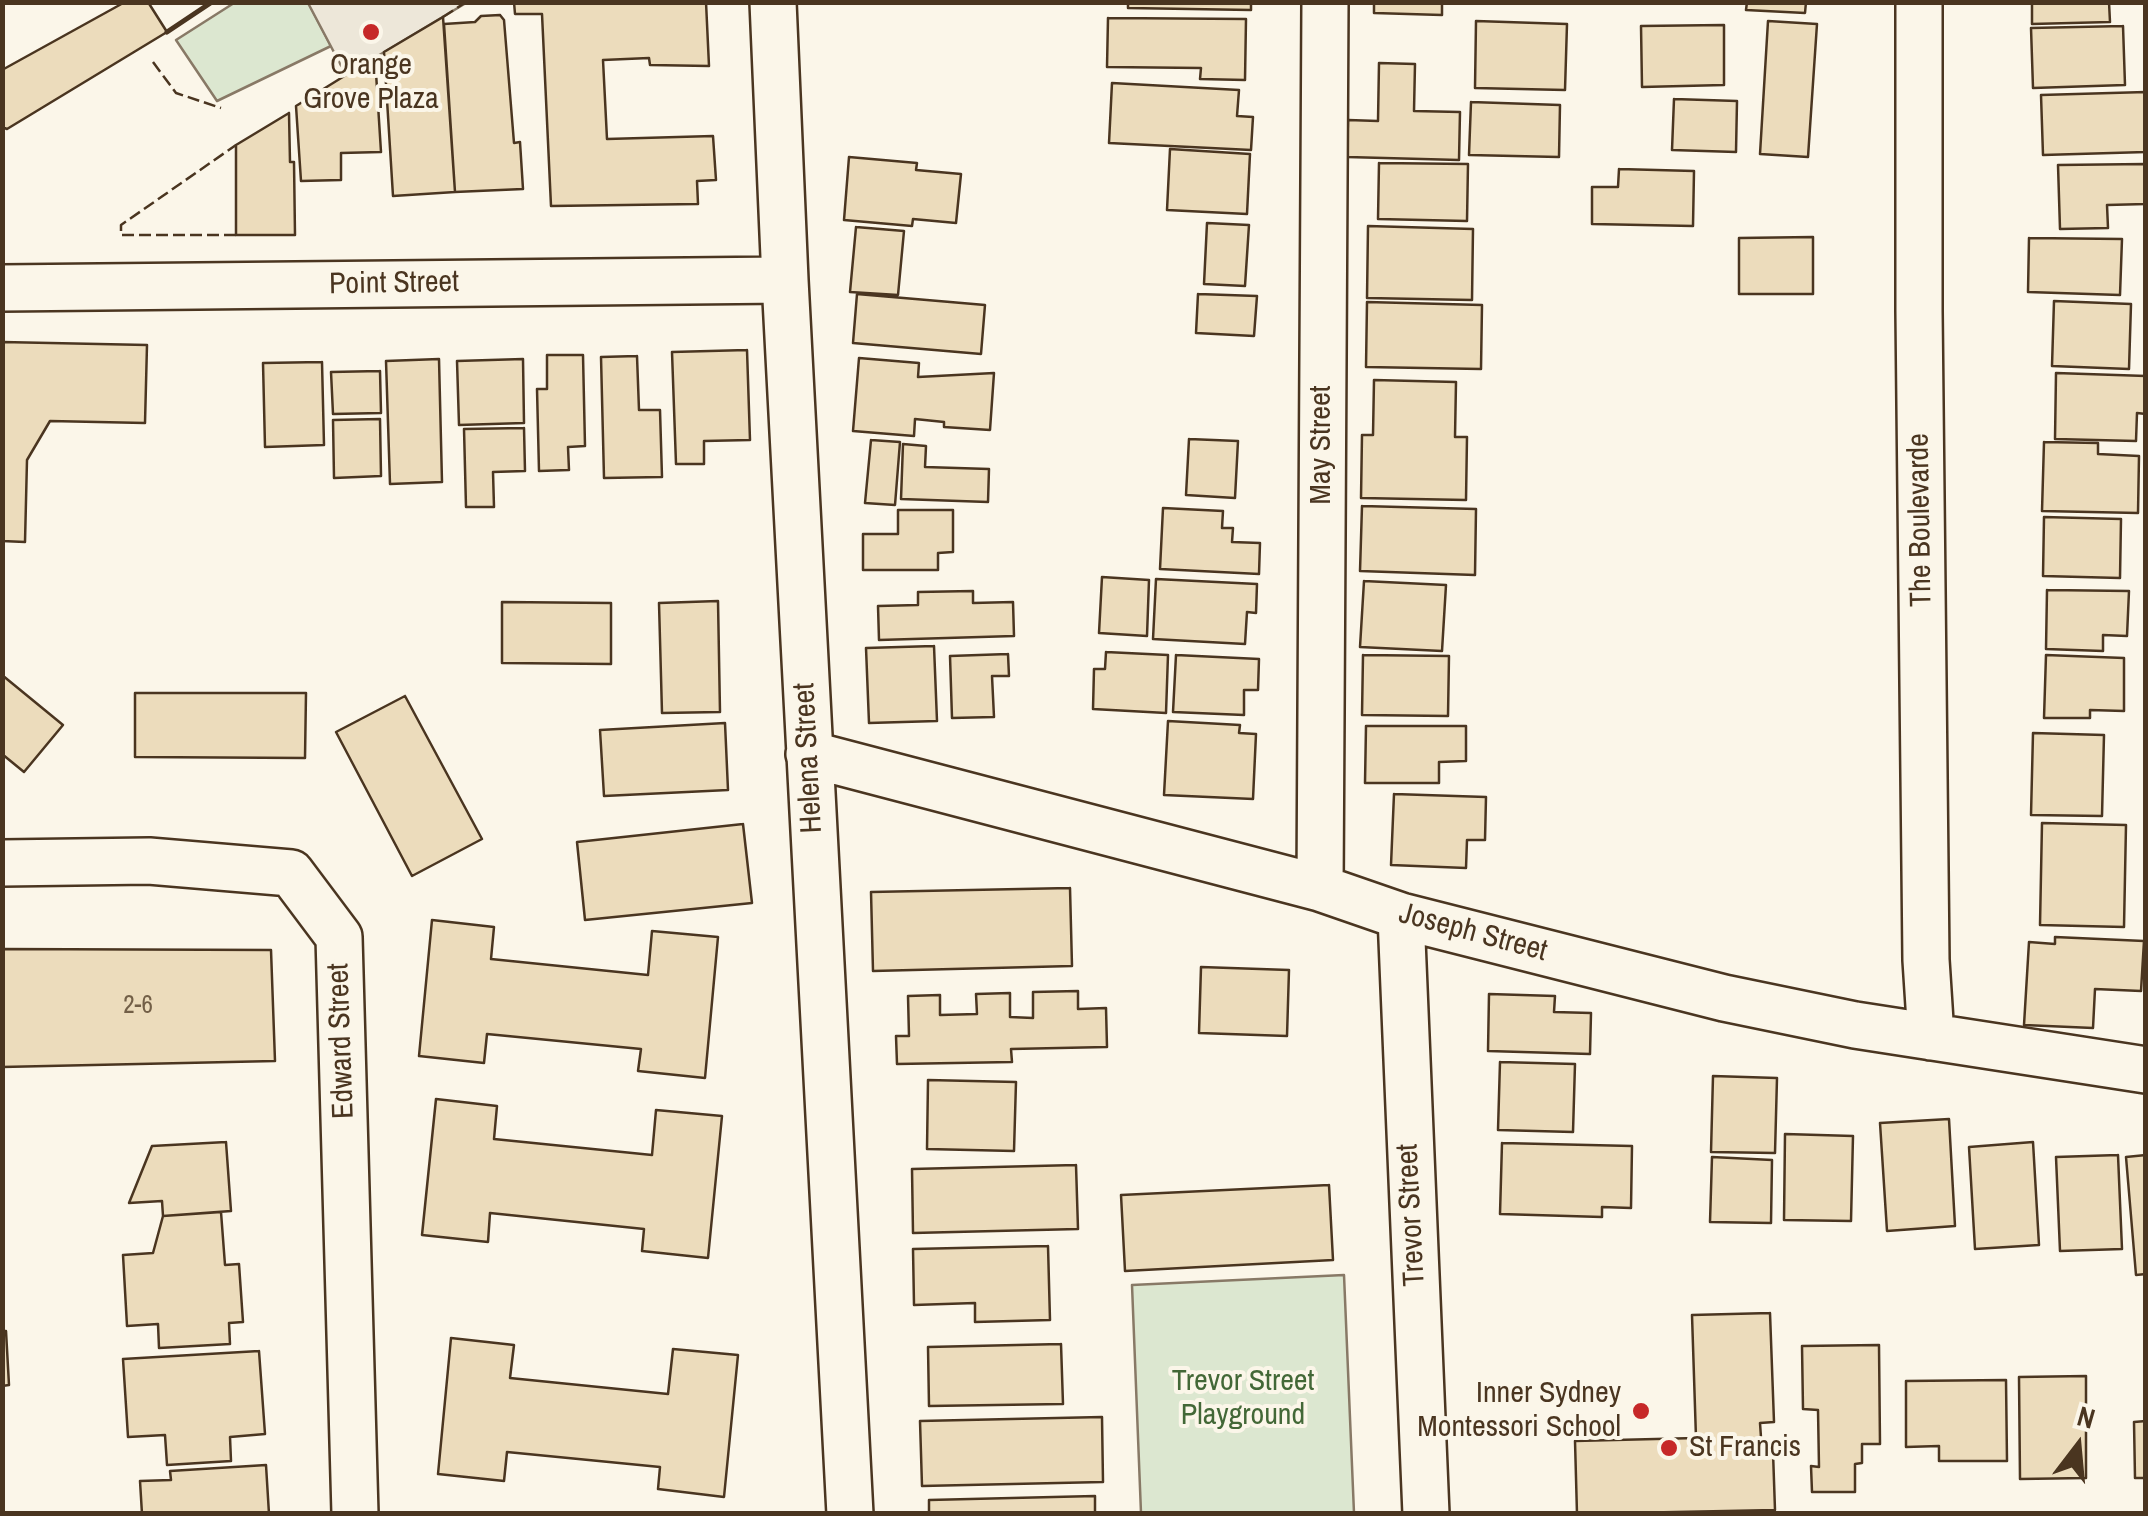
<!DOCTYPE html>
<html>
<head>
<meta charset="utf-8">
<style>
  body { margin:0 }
  #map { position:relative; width:2148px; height:1516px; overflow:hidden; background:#fbf6e9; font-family:"Archivo Narrow",sans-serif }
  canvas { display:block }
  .frame { position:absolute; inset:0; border:5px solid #4a3520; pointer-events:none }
  .north { position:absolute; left:2028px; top:1396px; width:100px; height:100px; -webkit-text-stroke:8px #fbf6e9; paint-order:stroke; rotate:16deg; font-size:28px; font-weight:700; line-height:40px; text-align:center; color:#4a3520 }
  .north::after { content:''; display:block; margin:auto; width:35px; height:45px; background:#4a3520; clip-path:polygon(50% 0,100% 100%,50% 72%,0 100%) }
</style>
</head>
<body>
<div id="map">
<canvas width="2148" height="1516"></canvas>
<div class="frame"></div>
<div class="north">N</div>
</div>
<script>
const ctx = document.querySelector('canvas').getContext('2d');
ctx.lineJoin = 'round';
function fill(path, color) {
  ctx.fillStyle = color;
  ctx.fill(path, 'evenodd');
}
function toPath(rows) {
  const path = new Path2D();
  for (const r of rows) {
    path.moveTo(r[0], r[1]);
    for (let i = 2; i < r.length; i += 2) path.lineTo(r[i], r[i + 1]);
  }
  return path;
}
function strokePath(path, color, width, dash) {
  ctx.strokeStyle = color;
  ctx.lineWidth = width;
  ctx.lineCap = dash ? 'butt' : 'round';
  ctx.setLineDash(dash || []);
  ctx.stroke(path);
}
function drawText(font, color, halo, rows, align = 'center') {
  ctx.font = font + ' "Archivo Narrow",sans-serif';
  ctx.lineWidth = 8;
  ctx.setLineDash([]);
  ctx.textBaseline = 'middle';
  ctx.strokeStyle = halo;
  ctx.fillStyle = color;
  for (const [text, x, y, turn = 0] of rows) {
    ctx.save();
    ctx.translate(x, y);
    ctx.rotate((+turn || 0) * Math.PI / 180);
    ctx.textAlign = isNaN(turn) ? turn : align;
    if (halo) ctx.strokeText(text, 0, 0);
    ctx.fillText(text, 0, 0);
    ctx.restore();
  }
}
const green = toPath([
  [308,2,331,46,217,101,176,40,234,3,308,2],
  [1344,1275,1354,1513,1141,1513,1132,1285,1344,1275]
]);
const parking = toPath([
  [308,3,466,3,346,75,308,3]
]);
const building = toPath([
  [125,2,148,2,167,32,7,129,2,127,2,70,125,2],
  [514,2,706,2,709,66,650,65,649,58,603,60,607,139,713,136,716,180,697,181,698,204,551,206,542,14,515,14,514,2],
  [1128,2,1251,2,1251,10,1128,8,1128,2],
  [1374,2,1442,2,1442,15,1374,13,1374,2],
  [1747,2,1806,2,1805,13,1746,10,1747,2],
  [2032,2,2109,2,2110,22,2032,24,2032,2],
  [500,15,504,20,514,143,520,142,523,189,455,192,444,24,475,22,481,16,500,15],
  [443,17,455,192,393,196,384,52,443,17],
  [1108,18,1246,19,1245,80,1200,79,1201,68,1107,67,1108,18],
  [1476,21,1567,24,1565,90,1475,88,1476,21],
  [1768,21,1817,24,1808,157,1760,154,1768,21],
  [1724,25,1724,85,1642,87,1641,26,1724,25],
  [2123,26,2125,85,2033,88,2031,28,2123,26],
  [375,57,381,152,341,153,341,180,301,181,296,106,375,57],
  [1379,63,1415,64,1414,111,1460,112,1459,160,1347,157,1348,120,1378,121,1379,63],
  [1112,83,1239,90,1237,116,1253,117,1251,150,1109,143,1112,83],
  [2146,92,2146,152,2043,155,2041,95,2146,92],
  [1674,99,1737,101,1736,152,1672,150,1674,99],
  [1471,102,1560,105,1559,157,1469,155,1471,102],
  [289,113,290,162,294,162,295,235,236,235,236,145,289,113],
  [1170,149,1250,154,1247,214,1167,210,1170,149],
  [849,157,917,163,916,170,961,174,956,223,913,219,912,226,844,220,849,157],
  [1379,163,1468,164,1467,221,1378,219,1379,163],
  [2146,164,2146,204,2107,205,2108,228,2060,229,2058,165,2146,164],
  [1619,169,1694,171,1693,226,1592,224,1592,187,1618,187,1619,169],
  [1207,223,1249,225,1245,286,1204,284,1207,223],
  [1368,226,1473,229,1472,300,1367,298,1368,226],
  [856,227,904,231,898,295,850,292,856,227],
  [1813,237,1813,294,1739,294,1739,238,1813,237],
  [2029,238,2122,239,2120,295,2028,292,2029,238],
  [857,294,985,305,981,354,853,343,857,294],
  [1198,294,1257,296,1254,336,1196,333,1198,294],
  [2054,301,2131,304,2129,369,2052,366,2054,301],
  [1367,302,1482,305,1481,369,1366,367,1367,302],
  [2,342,147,345,145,423,50,421,27,460,25,542,2,541,2,342],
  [747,350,750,440,704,441,704,464,676,464,672,352,747,350],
  [547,355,583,355,585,446,568,447,569,470,539,471,537,389,547,389,547,355],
  [637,356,639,410,660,410,662,477,604,478,601,357,637,356],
  [859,358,919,363,918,377,994,373,990,430,944,427,944,422,915,419,914,436,853,431,859,358],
  [439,359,442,482,390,484,386,361,439,359],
  [523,359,524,423,459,425,457,361,523,359],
  [322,362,324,445,265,447,263,363,322,362],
  [380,371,381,413,333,414,331,372,380,371],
  [2056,373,2146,376,2146,414,2137,413,2136,441,2055,439,2056,373],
  [1374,380,1456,382,1455,437,1467,437,1466,500,1361,498,1362,435,1373,435,1374,380],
  [380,419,381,476,334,478,333,420,380,419],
  [524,428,525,471,493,472,494,507,466,507,464,429,524,428],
  [1189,439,1238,441,1235,498,1186,495,1189,439],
  [871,440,900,442,895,505,865,503,871,440],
  [2044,442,2098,443,2098,454,2139,456,2138,513,2042,511,2044,442],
  [903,444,926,446,925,467,989,469,988,502,901,499,903,444],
  [1362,506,1476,509,1475,575,1360,571,1362,506],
  [1163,508,1223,511,1222,528,1233,528,1232,542,1260,543,1259,574,1160,569,1163,508],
  [898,510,953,510,953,552,938,553,938,570,863,570,863,534,898,534,898,510],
  [2044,517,2121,519,2120,578,2043,576,2044,517],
  [1102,577,1149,580,1147,636,1099,633,1102,577],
  [1156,579,1257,584,1256,613,1247,612,1245,644,1153,639,1156,579],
  [1364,581,1446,585,1442,651,1360,647,1364,581],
  [2047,590,2129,591,2127,636,2103,635,2103,651,2046,649,2047,590],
  [973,591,973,603,1013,602,1014,636,879,640,878,606,918,605,918,592,973,591],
  [718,601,720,712,662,713,659,603,718,601],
  [502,602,611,603,611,664,502,663,502,602],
  [934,646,937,721,869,723,866,648,934,646],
  [1106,652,1168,655,1166,713,1093,709,1094,669,1105,669,1106,652],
  [1008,654,1009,676,992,676,994,717,952,718,950,656,1008,654],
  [1176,655,1259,659,1258,690,1244,690,1244,715,1173,712,1176,655],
  [1363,655,1449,656,1448,716,1362,715,1363,655],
  [2046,655,2124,658,2124,711,2090,710,2090,718,2044,718,2046,655],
  [2,675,63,725,24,772,2,754,2,675],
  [135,693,306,693,305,758,135,757,135,693],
  [405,696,482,839,412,876,336,732,405,696],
  [1168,721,1240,725,1239,733,1256,734,1253,799,1164,795,1168,721],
  [725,723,728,790,604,796,600,730,725,723],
  [1366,726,1466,726,1466,761,1439,762,1439,783,1365,783,1366,726],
  [2033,733,2104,735,2102,816,2031,815,2033,733],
  [1394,794,1486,797,1485,840,1467,840,1466,868,1391,865,1394,794],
  [2042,823,2126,825,2124,927,2040,925,2042,823],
  [743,824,752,903,585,920,577,842,743,824],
  [1070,888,1072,966,873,971,871,892,1070,888],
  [432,920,494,927,491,959,648,975,652,931,718,937,705,1078,638,1071,641,1049,487,1034,484,1063,419,1056,432,920],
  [2055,937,2144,941,2141,991,2095,989,2093,1028,2024,1025,2029,942,2055,944,2055,937],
  [2,949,271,950,275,1061,2,1067,2,949],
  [1201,967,1289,970,1287,1036,1199,1033,1201,967],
  [1078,991,1078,1009,1106,1008,1107,1047,1011,1049,1012,1062,897,1064,896,1036,909,1036,908,996,940,995,940,1015,977,1014,976,994,1010,993,1010,1017,1033,1018,1033,992,1078,991],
  [1489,994,1555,996,1554,1012,1591,1013,1590,1054,1488,1051,1489,994],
  [1500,1062,1575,1064,1573,1132,1498,1130,1500,1062],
  [1713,1076,1777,1078,1775,1153,1711,1152,1713,1076],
  [928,1080,1016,1082,1014,1151,927,1149,928,1080],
  [436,1099,497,1106,494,1139,652,1155,656,1110,722,1116,708,1258,642,1251,644,1229,490,1213,488,1242,422,1235,436,1099],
  [1949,1119,1955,1226,1887,1231,1880,1123,1949,1119],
  [1785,1134,1853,1136,1851,1221,1784,1220,1785,1134],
  [226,1142,231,1211,163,1216,162,1201,129,1203,152,1146,226,1142],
  [2033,1142,2039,1245,1975,1249,1969,1147,2033,1142],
  [1502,1143,1632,1146,1631,1208,1602,1207,1602,1217,1500,1214,1502,1143],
  [2118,1155,2122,1249,2060,1251,2056,1157,2118,1155],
  [2146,1155,2146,1274,2136,1275,2126,1157,2146,1155],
  [1712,1157,1772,1160,1771,1223,1710,1222,1712,1157],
  [1076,1165,1078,1229,913,1233,912,1169,1076,1165],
  [1329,1185,1333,1260,1125,1271,1121,1195,1329,1185],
  [221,1212,225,1265,239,1264,243,1322,229,1323,230,1344,159,1348,158,1324,127,1326,123,1255,153,1253,163,1216,221,1212],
  [1048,1246,1050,1320,975,1322,975,1303,914,1305,913,1249,1048,1246],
  [1770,1313,1774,1422,1760,1423,1762,1452,1773,1452,1775,1510,1577,1514,1575,1441,1696,1438,1692,1315,1770,1313],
  [2,1331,6,1331,9,1385,2,1386,2,1331],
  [451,1338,514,1345,510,1378,668,1394,673,1349,738,1355,724,1497,658,1489,660,1467,507,1452,504,1481,438,1474,451,1338],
  [1061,1344,1063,1404,929,1406,928,1347,1061,1344],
  [1879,1345,1880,1444,1862,1444,1862,1463,1855,1464,1855,1492,1812,1492,1811,1466,1819,1467,1818,1410,1803,1409,1802,1346,1879,1345],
  [259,1351,265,1434,230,1437,231,1461,167,1465,165,1435,128,1437,123,1359,259,1351],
  [2086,1376,2086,1478,2020,1479,2019,1377,2086,1376],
  [2006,1380,2007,1461,1939,1461,1939,1446,1906,1447,1906,1381,2006,1380],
  [1102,1417,1103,1482,922,1486,920,1421,1102,1417],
  [2146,1421,2146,1478,2135,1478,2134,1422,2146,1421],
  [266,1465,269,1514,142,1514,140,1481,171,1480,170,1471,266,1465],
  [1095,1496,1095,1514,929,1514,929,1500,1095,1496]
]);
const street = toPath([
  [773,2,785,280,850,1514],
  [1919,2,1919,311,1926,960,1931,1037],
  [2,288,785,280],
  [809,754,1320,888,1401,916,1724,998,1855,1025,2146,1070],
  [2,863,149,861,291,873,339,937,355,1514],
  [1320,888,1325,2],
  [1401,916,1426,1514]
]);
const fence = toPath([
  [443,17,466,2],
  [153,62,176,93,221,108],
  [236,235,121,235,121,225,236,145]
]);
const wall = toPath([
  [167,32,212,2]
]);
const markers = [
  [371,32,10,"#c62828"],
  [1641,1411,10,"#c62828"],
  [1669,1448,10,"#c62828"]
];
const numberNames = [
  ["2-6",138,1006]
];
const poiNames = [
  ["Orange",371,66],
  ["Grove Plaza",371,100],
  ["Inner Sydney",1621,1394,"right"],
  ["Montessori School",1621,1428,"right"],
  ["St Francis",1689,1448,"left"]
];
const streetNames = [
  ["Point Street",394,284,-1],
  ["May Street",1322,445,-90],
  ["The Boulevarde",1921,520,-91],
  ["Helena Street",809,758,-93],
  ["Joseph Street",1473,933,15],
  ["Edward Street",342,1041,-92],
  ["Trevor Street",1412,1215,-93]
];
const parkNames = [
  ["Trevor Street",1243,1382],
  ["Playground",1243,1416]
];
fill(green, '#dce7d0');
strokePath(green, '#887966', 2.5);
fill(parking, '#ede7d9');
strokePath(parking, '#887966', 2.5);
fill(building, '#ecdcbc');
strokePath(building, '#4a3520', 2.5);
strokePath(street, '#4a3520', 50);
strokePath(street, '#fbf6e9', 45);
strokePath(fence, '#4a3520', 2.5, [12, 5]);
strokePath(wall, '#4a3520', 5);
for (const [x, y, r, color] of markers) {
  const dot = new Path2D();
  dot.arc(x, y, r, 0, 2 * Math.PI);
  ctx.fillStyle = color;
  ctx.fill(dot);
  strokePath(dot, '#fbf6e9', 4);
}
drawText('25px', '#725f47', null, numberNames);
drawText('30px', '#4a3520', '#fbf6e9', poiNames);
drawText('30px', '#4a3520', '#fbf6e9', streetNames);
drawText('30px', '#436837', '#fbf6e9', parkNames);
</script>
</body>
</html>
